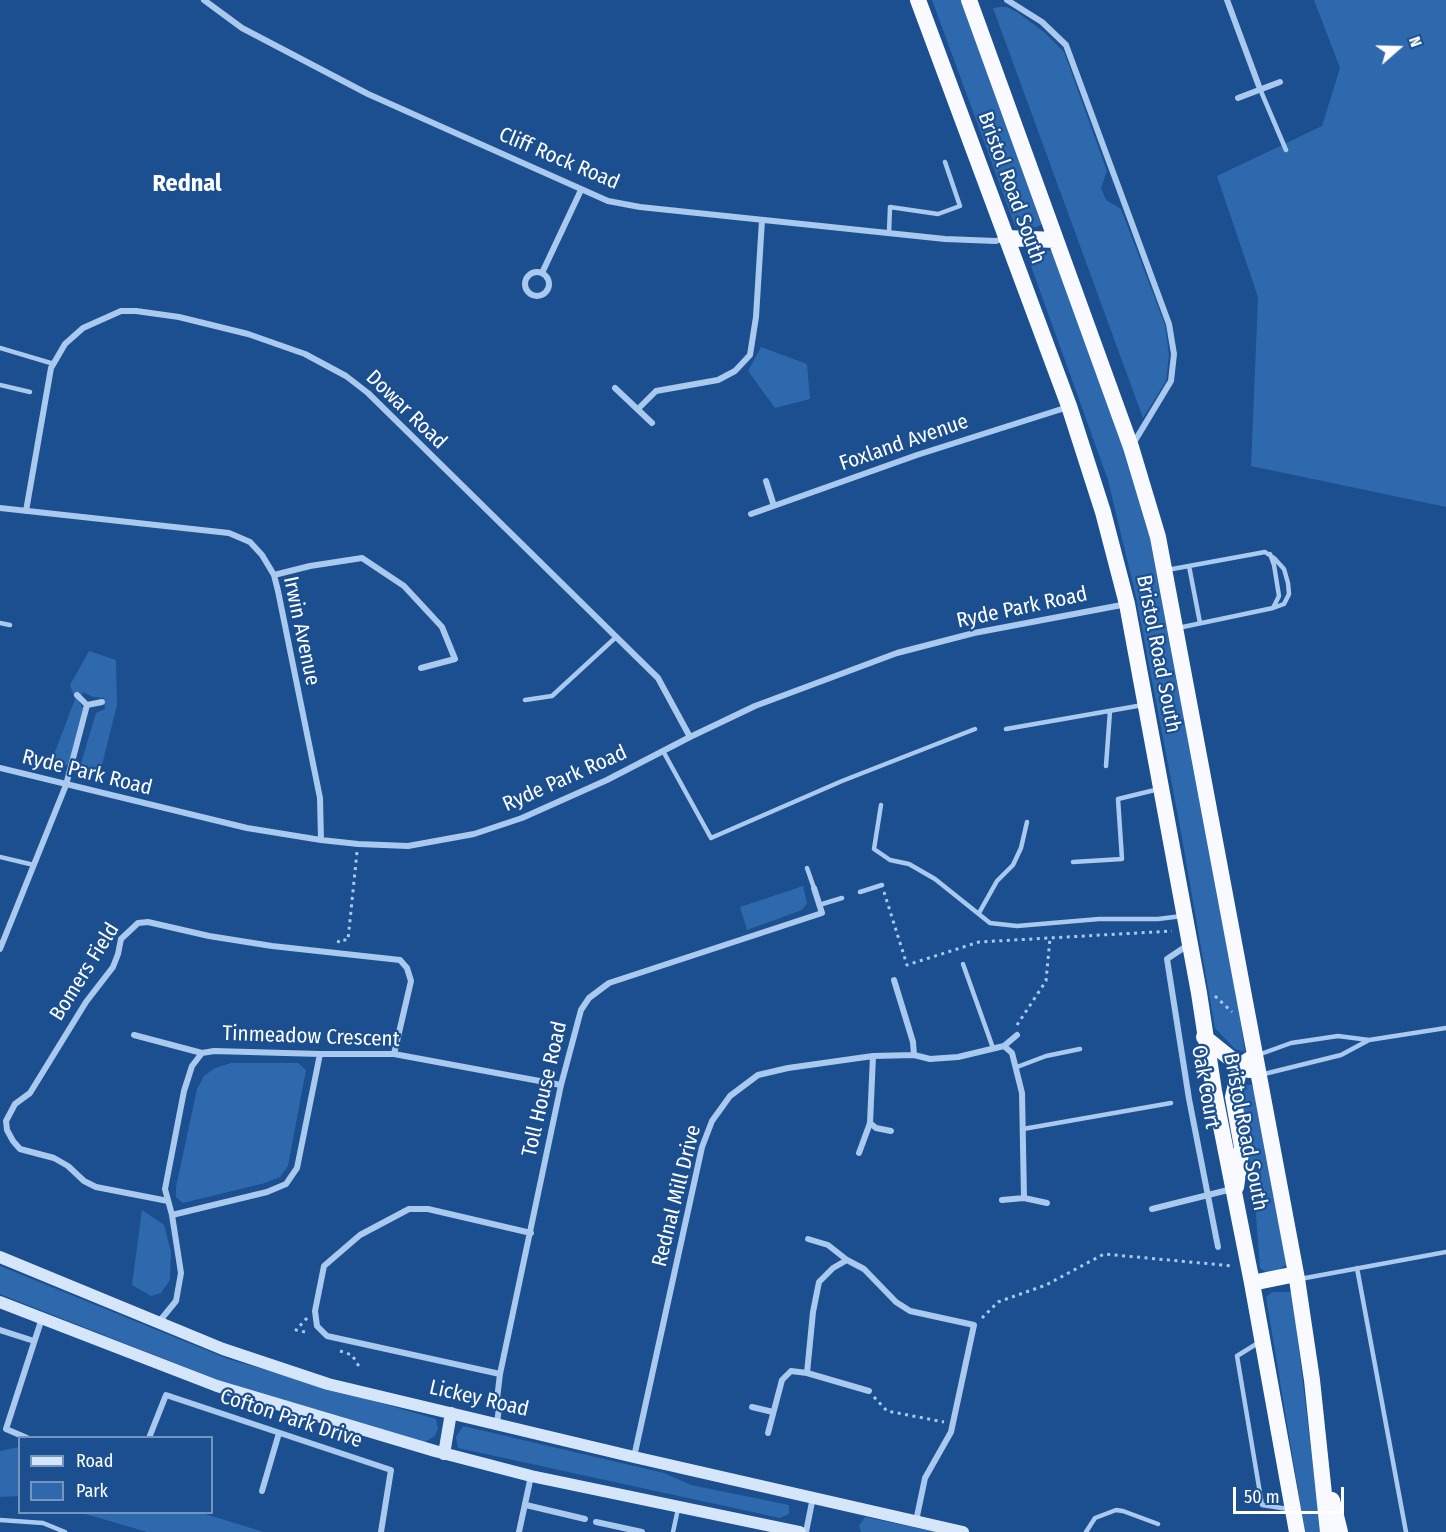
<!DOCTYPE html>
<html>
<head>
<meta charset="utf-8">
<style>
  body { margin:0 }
  #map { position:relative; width:1446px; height:1532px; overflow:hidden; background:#1b4f8f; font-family:"Fira Sans Condensed",sans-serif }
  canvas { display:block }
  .legend { position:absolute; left:18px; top:1436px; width:195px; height:78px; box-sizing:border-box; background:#1b4f8f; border:2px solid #7695bc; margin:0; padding:8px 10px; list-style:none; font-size:18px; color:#fff }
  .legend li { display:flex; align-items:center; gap:12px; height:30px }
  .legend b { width:30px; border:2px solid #7695bc }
  .north { position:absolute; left:1368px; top:18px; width:60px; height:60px; -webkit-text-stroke:4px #1b4f8f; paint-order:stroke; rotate:70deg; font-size:16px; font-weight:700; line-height:24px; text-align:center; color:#fff }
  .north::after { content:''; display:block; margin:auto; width:21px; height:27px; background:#fff; clip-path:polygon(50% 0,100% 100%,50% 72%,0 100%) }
  .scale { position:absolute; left:1233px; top:1487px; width:111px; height:27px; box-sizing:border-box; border:3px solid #fff; border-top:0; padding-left:8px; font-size:18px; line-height:21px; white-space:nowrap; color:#fff; -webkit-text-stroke:4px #1b4f8f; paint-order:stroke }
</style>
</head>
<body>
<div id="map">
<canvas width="1446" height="1532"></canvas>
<ul class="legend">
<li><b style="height:8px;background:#d6e6fa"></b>Road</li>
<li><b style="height:16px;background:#2e69ad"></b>Park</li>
</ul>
<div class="north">N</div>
<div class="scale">50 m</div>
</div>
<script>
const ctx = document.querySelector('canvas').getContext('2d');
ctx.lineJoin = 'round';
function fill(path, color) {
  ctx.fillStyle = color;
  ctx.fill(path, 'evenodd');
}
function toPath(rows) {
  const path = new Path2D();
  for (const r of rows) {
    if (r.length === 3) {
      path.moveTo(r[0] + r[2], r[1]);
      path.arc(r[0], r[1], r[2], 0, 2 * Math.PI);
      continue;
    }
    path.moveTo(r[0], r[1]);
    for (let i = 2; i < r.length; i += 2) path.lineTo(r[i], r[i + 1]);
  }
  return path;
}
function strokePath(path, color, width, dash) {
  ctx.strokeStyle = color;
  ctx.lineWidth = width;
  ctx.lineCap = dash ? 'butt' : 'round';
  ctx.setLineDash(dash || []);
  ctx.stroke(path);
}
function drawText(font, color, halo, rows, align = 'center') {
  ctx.font = font + ' "Fira Sans Condensed",sans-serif';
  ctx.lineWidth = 4.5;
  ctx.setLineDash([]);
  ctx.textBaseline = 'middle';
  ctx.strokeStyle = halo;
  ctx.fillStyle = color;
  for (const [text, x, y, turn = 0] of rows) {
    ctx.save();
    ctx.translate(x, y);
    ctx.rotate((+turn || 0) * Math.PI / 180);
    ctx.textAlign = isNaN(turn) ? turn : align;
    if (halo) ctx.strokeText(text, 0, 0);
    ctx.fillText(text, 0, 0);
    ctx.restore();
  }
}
const green = toPath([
  [932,0,963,0,1044,223,1037,227,1015,226],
  [1314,0,1446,0,1446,507,1251,466,1258,297,1217,176,1322,126,1340,68],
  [1000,7,1007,7,1017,12,1044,32,1064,52,1107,171,1101,188,1106,200,1121,209,1165,325,1169,355,1166,381,1143,418,993,8],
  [1032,248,1053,251,1125,447,1153,540,1230,949,1245,1052,1235,1049,1215,1028,1179,821,1136,597,1108,480,1026,252],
  [761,347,807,364,810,399,775,408,748,371],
  [89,651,116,660,117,705,99,777,83,769,81,763,96,713,105,709,104,698,93,697,83,692,79,702,83,708,68,765,50,765,75,699,70,685],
  [803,886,807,903,802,910,747,930,740,907],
  [231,1063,298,1063,306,1070,288,1166,280,1177,265,1183,183,1203,176,1197,176,1187,197,1089,204,1076,215,1068],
  [1242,1085,1254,1085,1288,1263,1279,1270,1267,1273,1260,1268,1254,1189,1241,1100],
  [142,1210,164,1225,171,1252,170,1280,161,1293,151,1296,132,1285],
  [0,1266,228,1359,436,1419,438,1428,435,1436,425,1442,228,1384,0,1294],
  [1272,1292,1292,1292,1321,1532,1305,1532,1266,1297],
  [463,1426,664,1473,691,1485,789,1505,789,1514,780,1518,458,1448,456,1437],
  [19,1447,19,1496,0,1497,0,1451],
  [82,1513,202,1513,264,1532,147,1532],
  [865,1517,936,1532,861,1532,859,1526]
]);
const path = toPath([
  [884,892,907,965,979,942,1172,931],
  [338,943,339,940,348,940,357,852],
  [1215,996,1232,1012],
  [1017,1025,1046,981,1050,938],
  [307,1318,296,1330,309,1333],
  [982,1318,998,1302,1046,1285,1104,1254,1233,1266],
  [340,1351,352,1355,360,1368],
  [874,1397,887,1411,944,1422]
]);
const service = toPath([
  [1260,89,1286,150],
  [889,233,890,207,938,214,960,206,945,162],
  [0,348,54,364],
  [0,385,30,392],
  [1270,554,1274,565,1279,596,1273,608],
  [1189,566,1200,623],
  [1167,570,1265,552,1274,558,1284,569,1288,583,1289,594,1284,604,1273,608,1178,628],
  [0,623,10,625],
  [525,700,552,696,615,638],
  [1006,729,1143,705],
  [663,751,711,838,842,781,975,729],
  [1106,766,1110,711],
  [881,805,874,849,890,860,909,864,935,879,990,923,1017,926,1099,919,1158,919,1182,916],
  [0,857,34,865],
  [1073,862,1122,859,1118,799,1159,789],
  [807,868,814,888],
  [860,892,882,885],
  [819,905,842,898],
  [979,913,997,881,1013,865,1021,848,1027,822],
  [963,964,993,1048],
  [1258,1055,1291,1043,1338,1036,1369,1040,1446,1028],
  [1017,1067,1046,1056,1080,1049],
  [1264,1074,1341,1055,1369,1040],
  [1023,1129,1171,1103],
  [1357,1268,1406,1532],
  [1300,1279,1446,1252],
  [1258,1343,1237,1356,1262,1505,1288,1509],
  [0,1520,43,1523,65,1532],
  [673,1532,678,1509],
  [1086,1532,1095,1518,1116,1510,1123,1511,1158,1524]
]);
const minor = toPath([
  [204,0,242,28,368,94,608,201,640,207,945,239,996,241,1005,238],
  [1007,0,1042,22,1066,45,1169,324,1174,354,1171,381,1133,444],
  [1227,0,1260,89],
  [1238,98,1280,82],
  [537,284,12],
  [542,273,581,190],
  [615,388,652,423],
  [638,409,656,391,718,380,735,371,750,355,756,317,762,220],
  [766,481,774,506],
  [0,508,229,533,250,542,262,555,274,575,278,591,320,798,321,840],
  [26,511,51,368,65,344,83,328,121,311,136,311,179,317,248,334,305,354,346,376,368,393,658,678,690,737],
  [751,514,917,455,1068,407],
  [274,575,310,566,362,558,404,586,442,627,455,659,421,668],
  [77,695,87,705,102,702],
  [0,768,247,828,321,840,358,844,408,846,474,834,522,818,607,780,690,737,755,706,897,653,974,633,1127,604],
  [1188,945,1167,959,1189,1099,1218,1247],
  [0,949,66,785,87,705],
  [894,980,913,1042,914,1055],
  [134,1035,202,1053],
  [1004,1046,1017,1035],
  [870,1123,876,1128,891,1131],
  [859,1153,870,1123,873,1056],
  [1002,1200,1024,1198,1047,1203],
  [168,1201,96,1187,84,1181,68,1166,54,1158,20,1149,13,1141,7,1130,6,1121,15,1104,30,1093,86,1002,113,967,118,954,121,939,138,923,148,922,209,936,272,946,400,960,407,968,411,981,394,1054],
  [1152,1209,1232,1189],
  [172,1215,267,1192,286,1184,297,1168,320,1054],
  [808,1239,828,1245,847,1260],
  [158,1323,176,1301,181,1273,172,1215,165,1189,184,1091,192,1066,202,1053,214,1051,320,1054,394,1054,561,1085],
  [0,1330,34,1341],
  [807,1373,813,1312,819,1282,833,1268,847,1260,864,1269,896,1302,910,1311,974,1325,951,1432,925,1478,916,1521],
  [500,1374,327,1336,317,1326,315,1311,324,1266,360,1235,409,1209,428,1209,531,1233],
  [752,1407,773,1412],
  [497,1424,499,1407,497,1399,500,1374,561,1085,581,1010,589,998,609,983,822,913,814,888],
  [768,1433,782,1380,791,1371,807,1373,869,1391],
  [27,1438,6,1429,42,1318],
  [149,1438,166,1395,391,1470,381,1532],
  [634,1457,702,1147,712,1121,730,1096,758,1075,788,1068,873,1056,914,1055,930,1059,958,1057,1004,1046,1012,1053,1022,1093,1024,1198],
  [262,1491,279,1433],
  [526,1505,585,1519],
  [596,1522,642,1532],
  [519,1532,531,1476],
  [806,1532,813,1497]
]);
const secondary = toPath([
  [0,1257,223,1349,328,1384,634,1457,963,1532],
  [0,1302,217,1386,435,1451,531,1476,800,1532],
  [444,1454,451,1413]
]);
const trunk = toPath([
  [918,0,1069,406,1103,512,1127,604,1199,993,1214,1091,1252,1283,1297,1532],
  [969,0,1131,447,1158,537,1297,1279,1312,1380,1328,1532],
  [1006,238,1055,240],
  [1204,1037,1240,1066,1249,1070],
  [1236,1187,1242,1147,1233,1097,1240,1066,1255,1056],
  [1252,1283,1296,1274],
  [1332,1500,1340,1532]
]);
const streetNames = [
  ["Cliff Rock Road",559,159,23],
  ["Bristol Road South",1011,188,70],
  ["Dowar Road",406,410,44],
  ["Foxland Avenue",904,443,-19],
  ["Ryde Park Road",1022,608,-12],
  ["Irwin Avenue",301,631,78],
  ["Bristol Road South",1158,654,79],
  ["Ryde Park Road",87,773,14],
  ["Ryde Park Road",565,779,-24],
  ["Bomers Field",85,972,-58],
  ["Tinmeadow Crescent",311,1037,2],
  ["Oak Court",1205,1087,80],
  ["Toll House Road",545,1089,-77],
  ["Bristol Road South",1245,1132,79],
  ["Rednal Mill Drive",677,1196,-76],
  ["Lickey Road",479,1399,13],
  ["Cofton Park Drive",291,1419,18]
];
const quarterNames = [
  ["Rednal",187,184]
];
fill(green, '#2e69ad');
strokePath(path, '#a9c9ee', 3, [3, 4.5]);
strokePath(service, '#a9c9ee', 4.5);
strokePath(minor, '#a9c9ee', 6);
strokePath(secondary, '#d6e6fa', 12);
strokePath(trunk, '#f8faff', 16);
drawText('21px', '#fff', '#1b4f8f', streetNames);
drawText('bold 24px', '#fff', '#1b4f8f', quarterNames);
</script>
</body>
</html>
